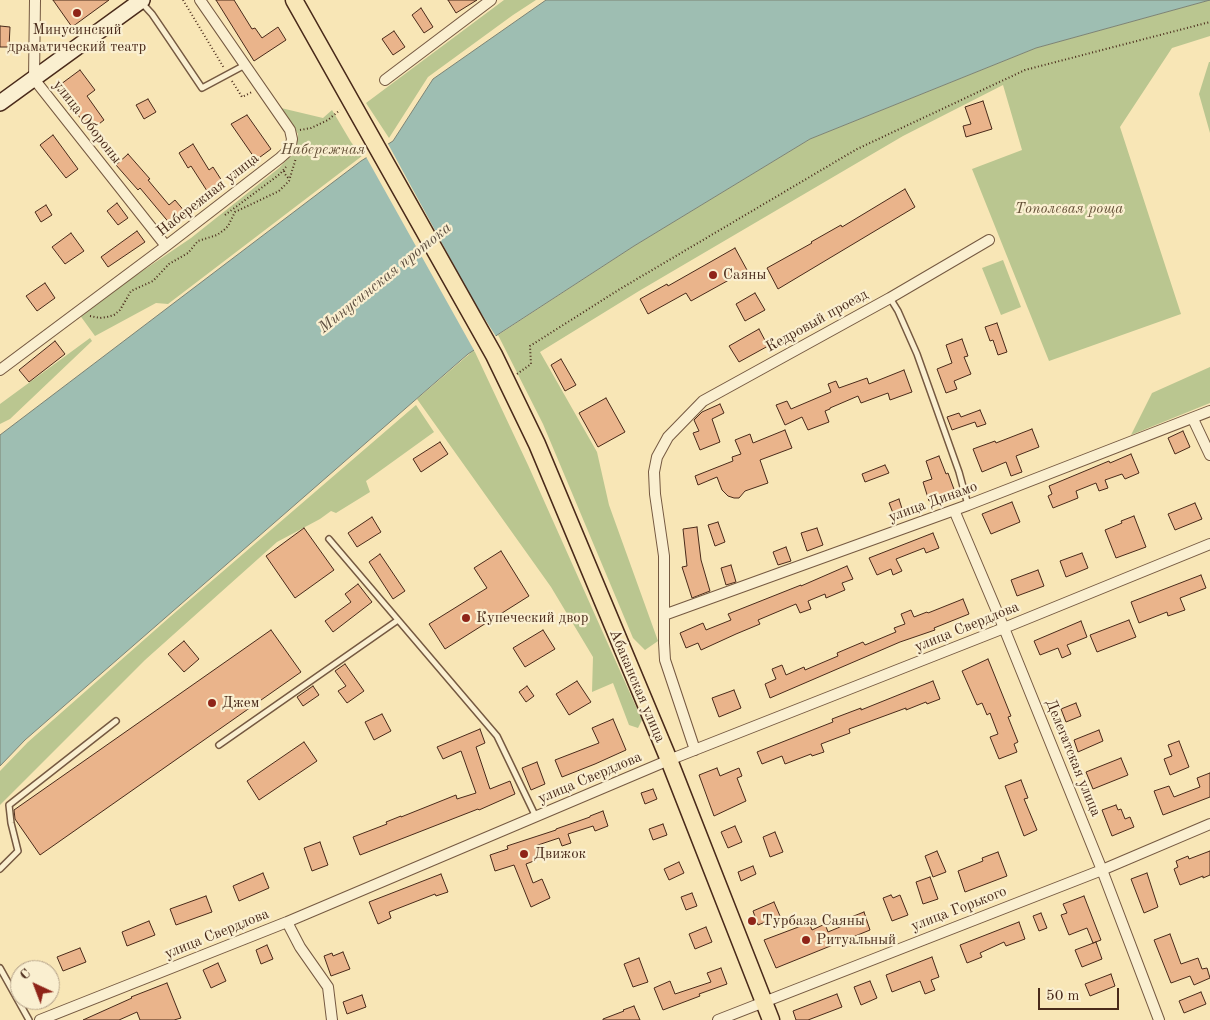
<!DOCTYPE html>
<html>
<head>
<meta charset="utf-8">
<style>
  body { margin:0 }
  #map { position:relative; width:1210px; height:1020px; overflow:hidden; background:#f8e6b6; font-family:"Old Standard TT",serif }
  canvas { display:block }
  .north { position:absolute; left:10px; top:960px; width:50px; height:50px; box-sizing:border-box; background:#faefd0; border:1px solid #b3a087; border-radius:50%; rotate:317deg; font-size:14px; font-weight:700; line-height:20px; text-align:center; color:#492a1a }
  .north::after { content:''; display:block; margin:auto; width:18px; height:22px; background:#8f2418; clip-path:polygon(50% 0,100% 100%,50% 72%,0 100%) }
  .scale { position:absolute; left:1038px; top:988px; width:81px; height:22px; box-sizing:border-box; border:2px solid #492a1a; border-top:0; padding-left:6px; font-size:15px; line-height:18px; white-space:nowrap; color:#492a1a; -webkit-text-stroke:4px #faefd0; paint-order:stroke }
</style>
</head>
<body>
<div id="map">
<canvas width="1210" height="1020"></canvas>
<div class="north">С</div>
<div class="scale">50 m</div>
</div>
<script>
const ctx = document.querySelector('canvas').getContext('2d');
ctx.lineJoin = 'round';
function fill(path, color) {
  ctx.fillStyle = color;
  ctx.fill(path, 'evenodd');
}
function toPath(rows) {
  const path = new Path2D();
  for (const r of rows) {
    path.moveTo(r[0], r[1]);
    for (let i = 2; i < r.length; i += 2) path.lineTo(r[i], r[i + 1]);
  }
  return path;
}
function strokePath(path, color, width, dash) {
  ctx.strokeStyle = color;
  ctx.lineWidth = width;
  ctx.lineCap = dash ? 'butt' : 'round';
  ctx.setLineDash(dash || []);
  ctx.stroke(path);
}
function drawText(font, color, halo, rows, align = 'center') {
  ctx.font = font + ' "Old Standard TT",serif';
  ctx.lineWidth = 4.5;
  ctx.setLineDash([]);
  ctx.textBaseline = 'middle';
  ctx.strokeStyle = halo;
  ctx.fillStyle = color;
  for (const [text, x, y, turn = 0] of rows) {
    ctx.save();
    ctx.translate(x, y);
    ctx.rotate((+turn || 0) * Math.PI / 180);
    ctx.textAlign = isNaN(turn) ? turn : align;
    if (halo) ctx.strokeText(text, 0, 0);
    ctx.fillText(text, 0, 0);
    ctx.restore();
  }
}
const green = toPath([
  [504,0,536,0,513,15,428,77,389,138,366,103],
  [1210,0,1210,36,1172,48,1120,127,1181,314,1049,361,972,169,1022,150,1003,85,903,136,639,291,540,352,597,452,609,505,658,641,645,650,633,638,543,424,498,335,634,246,810,139,1036,48],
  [1209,62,1210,62,1210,133,1199,94],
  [281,108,323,118,332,110,351,142,362,156,168,304,156,303,95,336,79,314,191,238,279,168,295,151,298,134],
  [1003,260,1021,307,1001,315,982,268],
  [90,338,92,341,10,419,0,424,0,404],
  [474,350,528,465,642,720,638,728,629,725,613,683,592,692,593,657,551,587,417,399],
  [1210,367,1210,403,1131,435,1152,393],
  [416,405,434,432,366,481,370,492,336,513,331,511,320,519,277,542,145,660,0,805,0,771,28,742,171,616]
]);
const water = toPath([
  [546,0,1210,0,1036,48,810,139,634,246,468,354,25,740,0,766,0,435,361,161,393,141,433,79,546,0]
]);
const pier = toPath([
  [387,142,474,302,497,338,475,352,365,155]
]);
const building = toPath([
  [53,0,109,0,72,27,53,0],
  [216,0,234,0,252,29,255,28,262,38,278,27,286,40,254,61,216,0],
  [448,0,477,0,456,13,448,0],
  [421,8,433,27,424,33,412,15,421,8],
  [0,26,10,27,9,47,0,47,0,26],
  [394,31,405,47,393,55,382,39,394,31],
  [80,70,95,90,87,96,104,120,90,131,57,87,80,70],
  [148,99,156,112,144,119,136,105,148,99],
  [983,101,992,129,966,137,963,126,971,124,965,107,983,101],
  [247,115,271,149,256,160,231,124,247,115],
  [53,135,78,169,66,178,40,145,53,135],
  [193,144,209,170,213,167,224,184,209,194,191,166,188,168,179,153,193,144],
  [128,154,150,179,148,180,169,205,175,200,186,213,171,225,140,188,138,190,116,165,128,154],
  [905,189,915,207,778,289,767,268,812,243,811,242,841,225,842,227,905,189],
  [117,203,128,218,118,225,107,211,117,203],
  [46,205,52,215,41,222,35,212,46,205],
  [137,231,145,242,108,267,101,257,137,231],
  [71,233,84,251,65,264,52,247,71,233],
  [735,248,747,270,691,301,686,293,648,314,640,299,667,284,668,286,735,248],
  [45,283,55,298,37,311,26,296,45,283],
  [755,293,765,310,745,321,736,304,755,293],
  [997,323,1007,352,998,355,993,340,990,341,985,327,997,323],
  [759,329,768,346,739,362,729,346,759,329],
  [962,339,968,356,964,357,971,374,954,381,957,389,946,393,937,369,952,363,946,345,962,339],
  [55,341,65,354,29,382,19,370,55,341],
  [561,359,576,385,565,391,551,365,561,359],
  [904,370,912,392,890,400,888,393,861,403,858,396,830,408,830,409,825,411,829,422,808,430,802,417,785,425,776,405,787,401,791,409,831,392,828,384,836,381,839,388,867,378,869,384,904,370],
  [606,398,625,432,598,447,579,413,606,398],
  [720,404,724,413,712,419,720,442,700,450,693,433,699,431,694,420,702,412,720,404],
  [980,410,986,424,977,427,975,422,952,430,947,417,959,413,961,417,980,410],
  [1032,429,1039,447,1016,456,1022,472,1011,476,1006,462,982,472,973,449,995,441,996,443,1032,429],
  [785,430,792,448,760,460,768,483,745,491,739,498,734,498,728,496,722,490,717,477,698,485,695,476,733,461,732,457,741,454,735,440,750,434,753,443,785,430],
  [1183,431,1190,447,1175,454,1168,438,1183,431],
  [440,442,448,454,421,472,413,459,440,442],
  [1131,454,1139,473,1125,479,1122,474,1105,480,1108,488,1099,491,1096,483,1076,491,1078,498,1053,508,1048,496,1052,494,1049,486,1109,461,1110,463,1131,454],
  [939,456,946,474,948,473,955,492,929,501,923,482,932,479,926,461,939,456],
  [885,465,889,473,865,482,862,474,885,465],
  [899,499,904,515,895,518,889,503,899,499],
  [1012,502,1020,522,991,534,982,514,1012,502],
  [1195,503,1202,519,1175,530,1168,514,1195,503],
  [1134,516,1146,547,1116,558,1105,530,1122,523,1121,521,1134,516],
  [372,517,381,532,357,547,348,533,372,517],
  [718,522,725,542,715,546,708,525,718,522],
  [697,527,701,560,710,591,692,598,682,567,687,566,683,529,697,527],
  [304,528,334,570,295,598,266,556,304,528],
  [817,528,823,545,807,551,801,533,817,528],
  [933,533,939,548,926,553,924,548,896,559,902,571,893,575,891,569,877,575,869,558,933,533],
  [786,547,791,561,778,565,773,552,786,547],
  [501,551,529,596,445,649,429,624,487,588,474,568,501,551],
  [1082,553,1088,568,1066,577,1060,561,1082,553],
  [380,554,405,591,393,599,369,562,380,554],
  [731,565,736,582,726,585,721,568,731,565],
  [847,566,853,579,842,583,845,590,826,598,825,594,808,601,811,609,800,613,796,604,758,620,760,624,736,634,701,650,698,643,686,648,680,633,703,623,706,630,731,620,728,614,801,585,801,586,847,566],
  [1038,570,1044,586,1017,596,1011,580,1038,570],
  [1201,575,1206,588,1180,598,1185,610,1168,616,1167,612,1139,623,1131,602,1201,575],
  [358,584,372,602,333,632,325,621,351,602,345,594,358,584],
  [963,599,969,614,934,628,935,630,900,642,770,698,765,684,776,679,772,669,782,665,786,675,804,667,805,670,838,656,837,653,863,642,865,645,896,632,894,628,905,624,901,614,911,610,914,617,927,612,928,613,963,599],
  [1129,620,1136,637,1097,652,1090,635,1129,620],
  [1081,621,1087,637,1067,645,1071,654,1062,658,1058,648,1040,655,1034,641,1081,621],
  [271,630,301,672,40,855,15,819,14,810,271,630],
  [543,630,555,649,525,667,513,648,543,630],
  [184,641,199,659,184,672,168,654,184,641],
  [988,659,1011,716,1008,717,1018,742,1014,744,1017,752,999,759,990,737,998,734,990,713,987,715,982,703,977,705,962,671,988,659],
  [345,664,364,691,347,703,338,691,346,686,335,671,345,664],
  [577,681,591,702,569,715,556,694,577,681],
  [933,681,940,699,927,704,926,702,906,710,906,708,849,729,850,733,821,744,824,752,812,756,811,754,785,764,782,756,762,764,757,752,833,722,832,719,861,708,861,710,933,681],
  [313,686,319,695,303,706,297,697,313,686],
  [527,686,534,696,526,702,519,692,527,686],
  [734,690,741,708,719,717,712,698,734,690],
  [1076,703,1081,716,1066,722,1061,709,1076,703],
  [382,714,391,731,374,740,365,722,382,714],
  [613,719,626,750,595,764,562,777,555,760,599,743,592,728,613,719],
  [480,729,485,743,476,747,490,789,510,781,515,794,479,810,478,809,360,855,353,837,387,824,386,822,401,816,401,817,456,795,457,799,476,793,461,751,443,759,437,747,480,729],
  [1099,730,1103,741,1078,752,1074,740,1099,730],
  [1179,741,1189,767,1170,775,1164,759,1172,756,1168,745,1179,741],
  [304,742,317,761,259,800,247,781,304,742],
  [1121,758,1128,775,1093,789,1086,772,1121,758],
  [537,762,545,784,531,790,522,768,537,762],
  [717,768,720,776,739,768,742,776,737,778,746,801,714,816,699,775,717,768],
  [1210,773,1210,797,1163,815,1154,791,1169,786,1174,797,1200,787,1197,778,1210,773],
  [1021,780,1028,798,1024,799,1037,830,1024,836,1005,786,1021,780],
  [653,789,657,799,645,804,641,793,653,789],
  [1116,805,1118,810,1121,809,1125,819,1130,817,1134,827,1112,836,1102,810,1116,805],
  [603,811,608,826,595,831,593,826,568,834,571,843,562,846,559,838,535,846,539,859,526,864,533,883,542,879,550,898,531,907,514,865,495,871,490,855,508,849,507,846,556,830,556,829,590,817,590,816,603,811],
  [663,824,667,835,653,840,649,829,663,824],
  [735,826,742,842,728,848,721,832,735,826],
  [775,832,783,852,770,857,763,837,775,832],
  [320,842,328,865,312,871,304,848,320,842],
  [937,851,946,872,933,877,925,856,937,851],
  [1210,851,1210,875,1203,878,1203,876,1180,885,1174,869,1178,867,1176,861,1188,856,1189,859,1210,851],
  [998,852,1007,876,965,892,958,871,983,861,982,858,998,852],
  [679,862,684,873,669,880,664,869,679,862],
  [753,866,756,874,741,881,738,872,753,866],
  [263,873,269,888,239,901,233,886,263,873],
  [1147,873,1158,907,1144,913,1131,879,1147,873],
  [441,874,448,892,436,896,435,894,389,912,391,918,378,924,369,902,441,874],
  [930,877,938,899,923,904,916,882,930,877],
  [692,893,697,906,686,910,681,897,692,893],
  [891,895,893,898,900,895,908,915,892,921,883,898,891,895],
  [206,896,212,912,176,925,170,909,206,896],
  [1084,896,1101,940,1093,943,1087,928,1069,935,1061,915,1067,913,1063,904,1084,896],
  [774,902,780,916,758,925,753,911,774,902],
  [864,912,870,930,776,968,764,940,809,923,812,930,825,924,828,932,847,924,846,919,864,912],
  [1041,913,1047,928,1039,931,1033,916,1041,913],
  [149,921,155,935,127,946,122,932,149,921],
  [1019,922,1025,939,1006,946,1004,942,980,953,982,957,967,963,960,945,1019,922],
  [706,927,712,942,695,949,689,934,706,927],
  [1170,934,1181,964,1198,958,1202,969,1207,968,1210,978,1194,985,1190,976,1171,983,1154,940,1170,934],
  [1096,942,1102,959,1082,967,1075,950,1096,942],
  [267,945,273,959,261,964,256,950,267,945],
  [80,948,86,962,63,971,57,957,80,948],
  [343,952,350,969,331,976,324,956,332,953,333,956,343,952],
  [932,957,939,977,931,980,935,990,925,994,920,981,892,992,886,975,932,957],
  [639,958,648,982,633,987,624,964,639,958],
  [218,963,226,981,211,988,203,970,218,963],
  [721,968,727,984,699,994,700,996,663,1010,654,988,670,981,675,994,711,982,707,973,721,968],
  [1111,974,1115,986,1090,996,1085,984,1111,974],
  [870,981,877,998,861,1005,854,987,870,981],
  [167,983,181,1018,174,1020,140,1020,137,1012,119,1020,83,1020,132,998,131,997,167,983],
  [1201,992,1206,1004,1184,1013,1179,1001,1201,992],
  [837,994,842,1007,808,1020,796,1020,793,1011,837,994],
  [362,995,366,1007,347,1014,343,1002,362,995],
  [634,1006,640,1020,603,1020,603,1019,624,1011,623,1010,634,1006]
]);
const path = toPath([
  [183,0,224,68],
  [232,81,242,97,252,92],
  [300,130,311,128,328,120,340,110],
  [284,171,285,174,289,179],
  [225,215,280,174,286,167],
  [90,316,100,318,107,317,114,315,120,310,131,291,153,281,169,264,188,253,198,241,217,235,224,230,228,226,235,212,279,191,289,181,296,158],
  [517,374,531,364,530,346,620,289,857,149,1025,70,1210,22]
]);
const lane = toPath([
  [141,2,152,14,169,39,202,88,245,65],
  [890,298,898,311,917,354,959,472,968,505],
  [329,539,497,736,536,817],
  [219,745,398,620],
  [0,869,18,851,11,823,9,805,116,721],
  [0,968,29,1020]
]);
const street = toPath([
  [35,0,34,79,166,246],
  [385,80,491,0],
  [0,370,166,246,280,158,290,149,292,139,290,130,200,0],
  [1193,419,1210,455],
  [954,510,1004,628,1102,870,1159,1020],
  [664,615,968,505,1210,411],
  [695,750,665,660,664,643,664,556,655,494,654,472,657,457,668,437,703,401,890,298,989,240],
  [287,922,300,947,328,987,332,1020],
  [40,1020,287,922,669,760,1004,628,1210,544],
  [718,1020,1102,870,1210,824]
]);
const secondary = toPath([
  [0,103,142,0]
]);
const primary = toPath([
  [294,0,494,355,537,444,669,760,771,1020]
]);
const markers = [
  [77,13,5,"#8f2418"],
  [713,275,5,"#8f2418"],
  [466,618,5,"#8f2418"],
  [212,703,5,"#8f2418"],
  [524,854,5,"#8f2418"],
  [752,921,5,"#8f2418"],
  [806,940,5,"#8f2418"]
];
const poiNames = [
  ["Минусинский",77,30,"center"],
  ["драматический театр",77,47,"center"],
  ["Саяны",723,275],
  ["Купеческий двор",476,618],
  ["Джем",222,703],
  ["Движок",534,854],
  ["Турбаза Саяны",762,921],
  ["Ритуальный",816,940]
];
const streetNames = [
  ["улица Обороны",87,122,52],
  ["Набережная улица",208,195,-38],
  ["Кедровый проезд",817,321,-29],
  ["улица Динамо",933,502,-20],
  ["улица Свердлова",967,627,-22],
  ["Абаканская улица",637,686,67],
  ["Делегатская улица",1073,758,68],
  ["улица Свердлова",590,778,-23],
  ["улица Горького",959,909,-21],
  ["улица Свердлова",217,934,-22]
];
const parkNames = [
  ["Набережная",323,150],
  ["Тополевая роща",1069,209]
];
const waterNames = [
  ["Минусинская протока",385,278,-39]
];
fill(green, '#bac690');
fill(water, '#9ebeb2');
strokePath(water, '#7c8375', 1);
fill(pier, '#f8e6b6');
fill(building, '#eab48b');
strokePath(building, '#492a1a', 1);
strokePath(lane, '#755941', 8);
strokePath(street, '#755941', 12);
strokePath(secondary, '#492a1a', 18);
strokePath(primary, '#492a1a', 19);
strokePath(path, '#492a1a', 2, [1, 2.5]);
strokePath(lane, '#faefd0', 5);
strokePath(street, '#faefd0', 10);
strokePath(secondary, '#faefd0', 15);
strokePath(primary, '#f8e6b6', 16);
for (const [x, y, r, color] of markers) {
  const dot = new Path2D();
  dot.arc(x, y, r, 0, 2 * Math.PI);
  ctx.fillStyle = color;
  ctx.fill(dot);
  strokePath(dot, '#faefd0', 2);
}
drawText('15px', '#492a1a', '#faefd0', poiNames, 'left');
drawText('15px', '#492a1a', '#faefd0', streetNames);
drawText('italic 15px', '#655138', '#faefd0', parkNames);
drawText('italic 16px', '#5e4f40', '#faefd0', waterNames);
</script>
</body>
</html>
